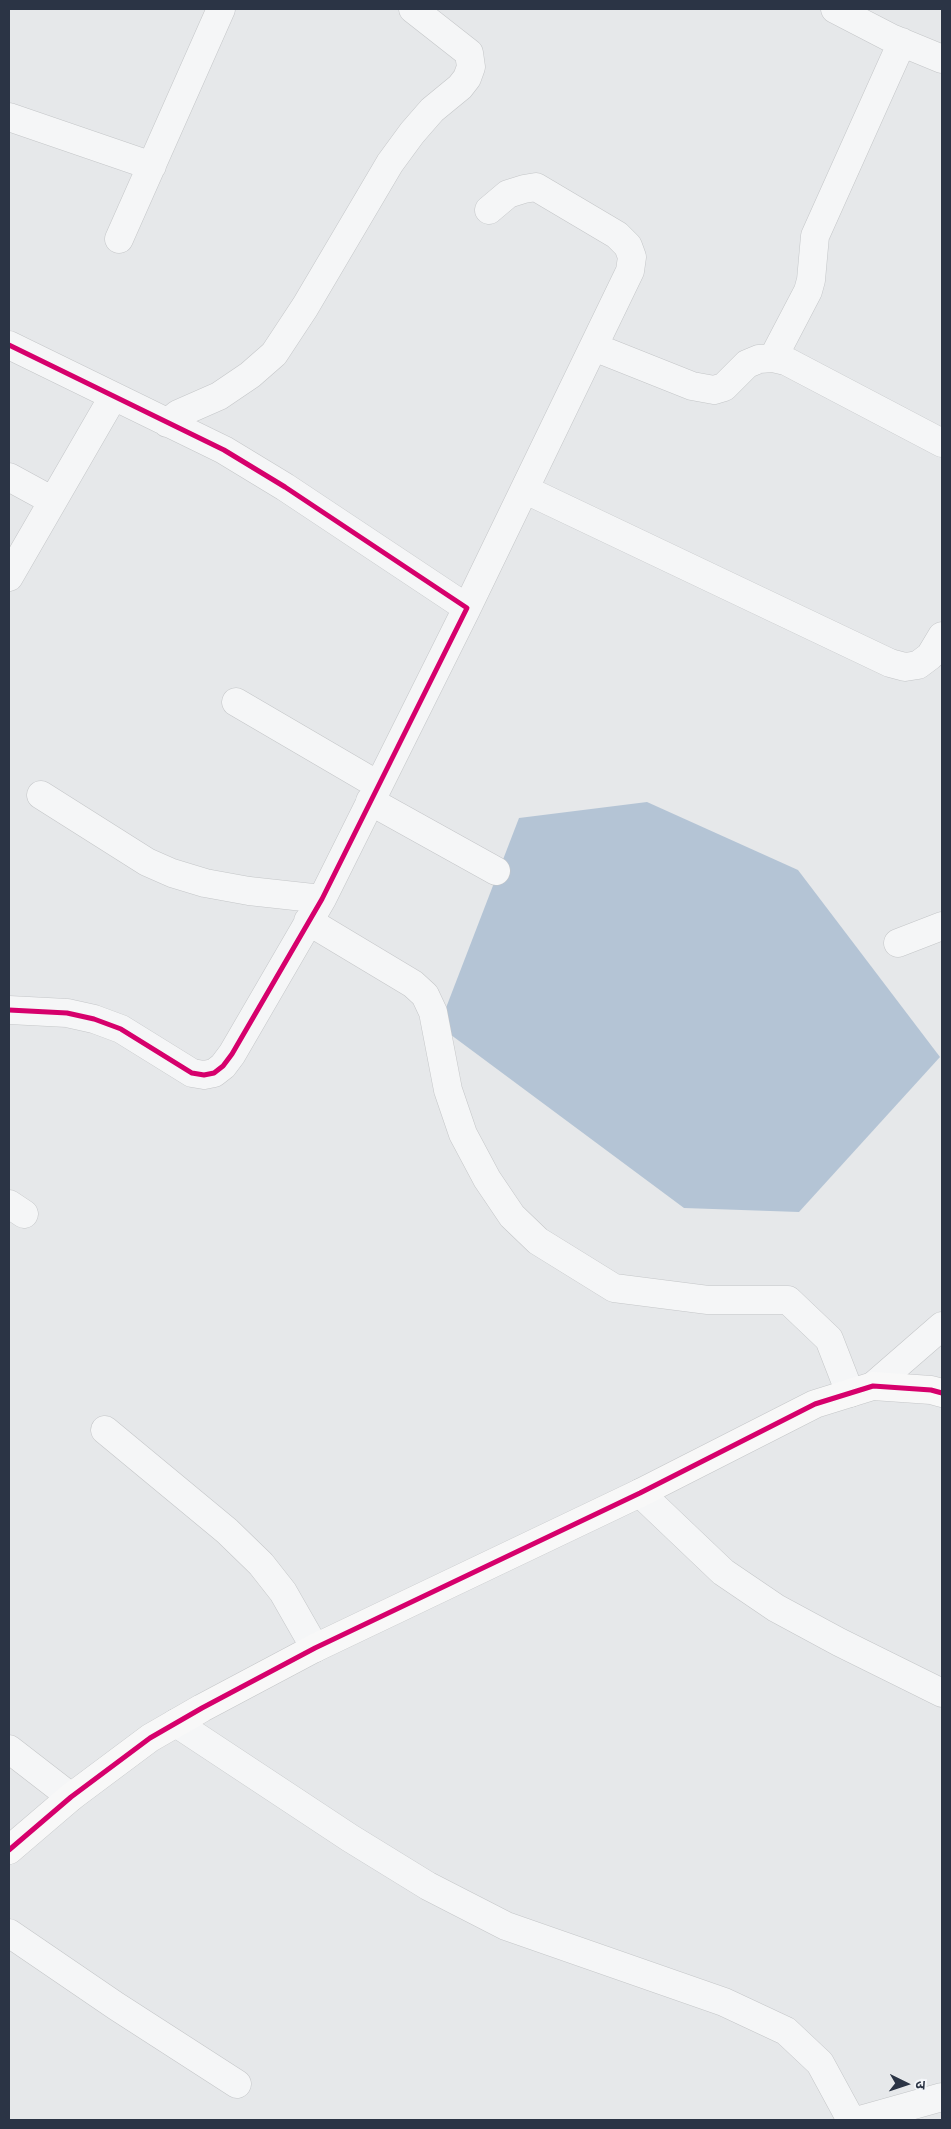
<!DOCTYPE html>
<html>
<head>
<meta charset="utf-8">
<style>
  body { margin:0 }
  #map { position:relative; width:951px; height:2129px; overflow:hidden; background:#e6e8ea; font-family:"Roboto Condensed","Noto Sans Devanagari",sans-serif }
  canvas { display:block }
  .frame { position:absolute; inset:0; border:10px solid #2b3445; pointer-events:none }
  .north { position:absolute; left:881px; top:2059px; width:50px; height:50px; -webkit-text-stroke:4px #f4f6f9; paint-order:stroke; rotate:94deg; font-size:14px; font-weight:700; line-height:20px; text-align:center; color:#2b3445 }
  .north::after { content:''; display:block; margin:auto; width:18px; height:22px; background:#2b3445; clip-path:polygon(50% 0,100% 100%,50% 72%,0 100%) }
</style>
</head>
<body>
<div id="map">
<canvas width="951" height="2129"></canvas>
<div class="frame"></div>
<div class="north">उ</div>
</div>
<script>
const ctx = document.querySelector('canvas').getContext('2d');
ctx.lineJoin = 'round';
function fill(path, color) {
  ctx.fillStyle = color;
  ctx.fill(path, 'evenodd');
}
function toPath(rows) {
  const path = new Path2D();
  for (const r of rows) {
    path.moveTo(r[0], r[1]);
    for (let i = 2; i < r.length; i += 2) path.lineTo(r[i], r[i + 1]);
  }
  return path;
}
function strokePath(path, color, width, dash) {
  ctx.strokeStyle = color;
  ctx.lineWidth = width;
  ctx.lineCap = dash ? 'butt' : 'round';
  ctx.setLineDash(dash || []);
  ctx.stroke(path);
}
const water = toPath([
  [647,802,798,870,940,1057,799,1212,684,1208,439,1026,519,818]
]);
const street = toPath([
  [835,9,891,38,942,59],
  [9,117,152,166],
  [119,239,221,9],
  [9,345,224,450,285,487,467,608,322,899,232,1054,223,1066,214,1073,204,1075,192,1073,121,1029,94,1019,67,1013,9,1010],
  [594,347,692,386,714,390,724,387,747,364,759,359,773,358,786,361,942,443],
  [773,358,808,291,811,280,815,236,902,42],
  [167,423,178,414,219,396,250,375,274,354,305,307,390,163,412,133,432,110,460,87,467,78,471,67,469,53,413,9],
  [9,477,53,501],
  [526,490,890,663,905,667,918,665,930,656,942,636],
  [9,577,113,397],
  [467,608,630,271,632,257,628,246,617,235,536,187,524,189,508,194,489,210],
  [236,702,378,785],
  [41,795,147,862,172,873,205,883,249,891,322,899],
  [370,801,496,871],
  [308,921,413,984,425,995,433,1012,448,1090,463,1134,487,1179,512,1216,538,1241,614,1288,708,1300,788,1300,829,1339,850,1393],
  [898,943,942,926],
  [9,1204,24,1214],
  [873,1386,942,1326],
  [105,1430,227,1531,261,1564,283,1592,315,1648],
  [640,1493,723,1572,776,1608,839,1642,942,1693],
  [176,1723,350,1838,428,1886,506,1926,724,2002,786,2031,820,2063,851,2120],
  [9,1749,71,1797],
  [9,1933,116,2006,237,2084],
  [860,2120,942,2097]
]);
const secondary = toPath([
  [9,1850,71,1797,150,1738,202,1708,315,1648,640,1493,815,1404,873,1386,931,1390,942,1393]
]);
const cycleway = toPath([
  [9,345,224,450,285,487,467,608,322,899,232,1054,223,1066,214,1073,204,1075,192,1073,121,1029,94,1019,67,1013,9,1010],
  [9,1850,71,1797,150,1738,202,1708,315,1648,640,1493,815,1404,873,1386,931,1390,942,1393]
]);
fill(water, '#b4c4d5');
strokePath(street, '#c4c6c8', 29);
strokePath(secondary, '#c4c6c8', 29);
strokePath(street, '#f5f6f7', 28);
strokePath(secondary, '#f8f8f8', 28);
strokePath(cycleway, '#d6006c', 5);
</script>
</body>
</html>
